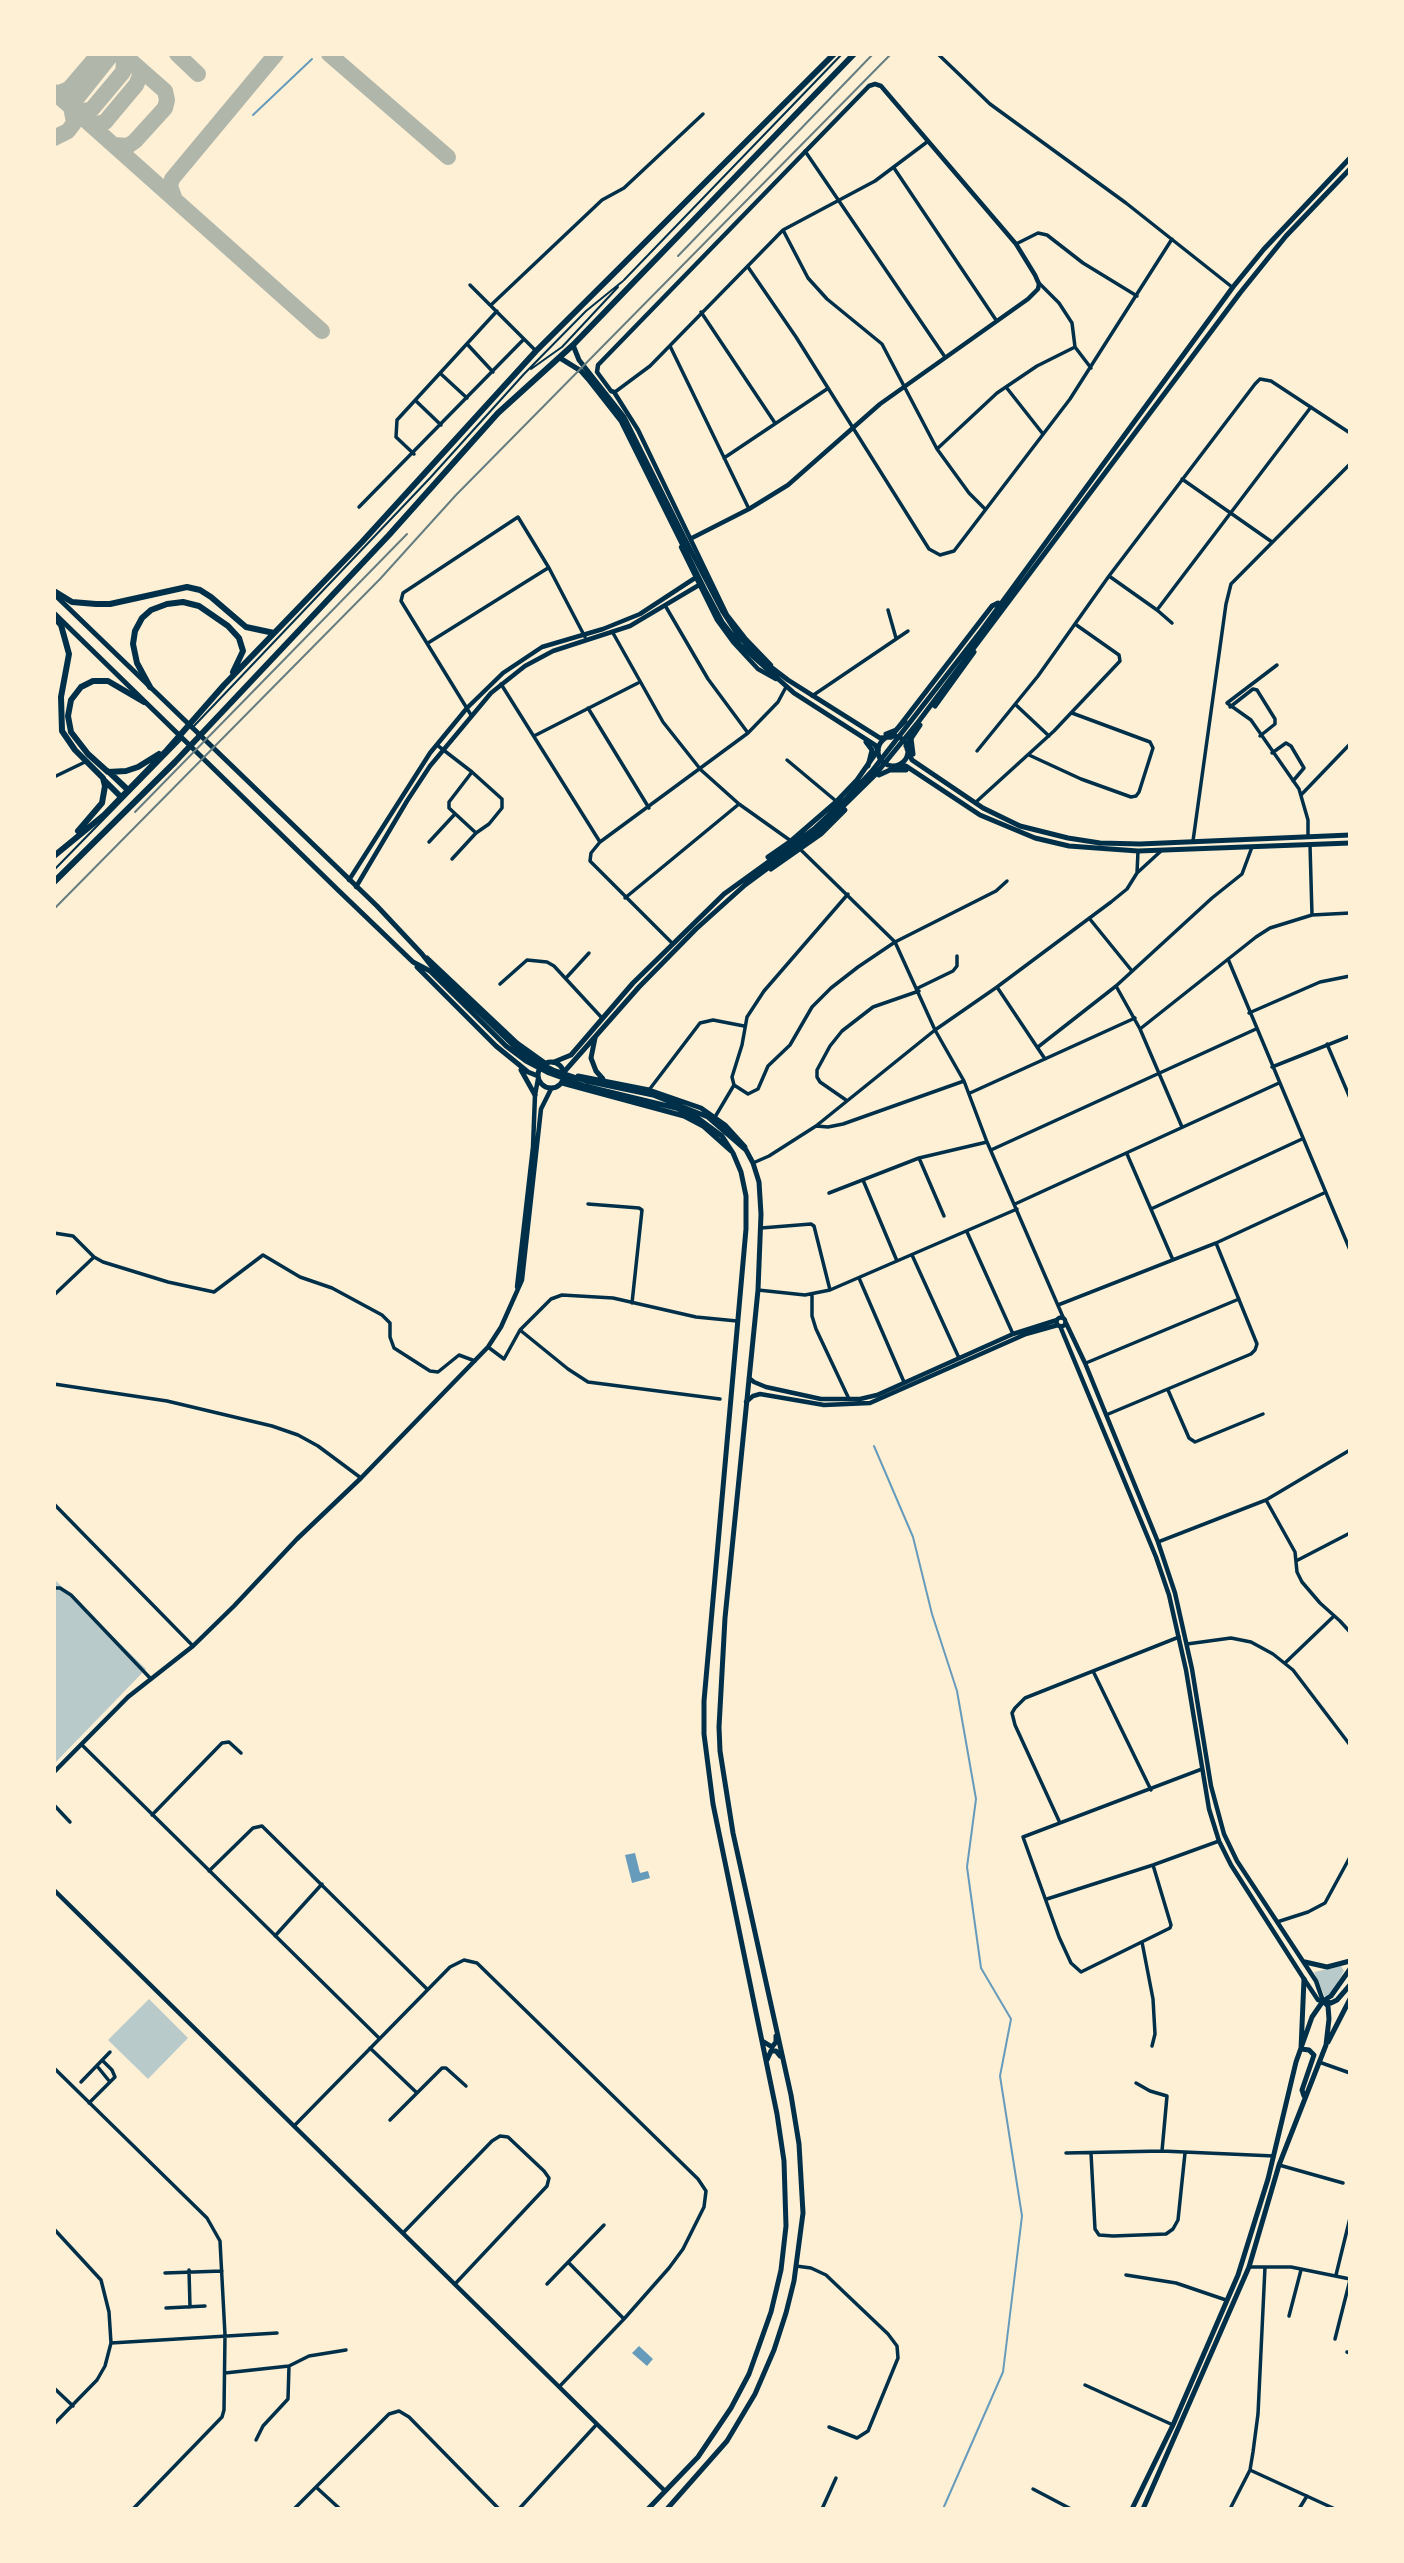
<!DOCTYPE html>
<html>
<head>
<meta charset="utf-8">
<style>
  body { margin:0 }
  #map { position:relative; width:1404px; height:2563px; overflow:hidden; background:#fdf0d5; font-family:Roboto,sans-serif }
  canvas { display:block }
  .frame { position:absolute; inset:0; border:56px solid #fdf0d5; pointer-events:none }
</style>
</head>
<body>
<div id="map">
<canvas width="1404" height="2563"></canvas>
<div class="frame"></div>
</div>
<script>
const ctx = document.querySelector('canvas').getContext('2d');
ctx.lineJoin = 'round';
function fill(path, color) {
  ctx.fillStyle = color;
  ctx.fill(path, 'evenodd');
}
function toPath(rows) {
  const path = new Path2D();
  for (const r of rows) {
    if (r.length === 3) {
      path.moveTo(r[0] + r[2], r[1]);
      path.arc(r[0], r[1], r[2], 0, 2 * Math.PI);
      continue;
    }
    path.moveTo(r[0], r[1]);
    for (let i = 2; i < r.length; i += 2) path.lineTo(r[i], r[i + 1]);
  }
  return path;
}
function strokePath(path, color, width, dash) {
  ctx.strokeStyle = color;
  ctx.lineWidth = width;
  ctx.lineCap = dash ? 'butt' : 'round';
  ctx.setLineDash(dash || []);
  ctx.stroke(path);
}
const green = toPath([
  [54,1579,146,1669,54,1764],
  [1341,1966,1344,1971,1330,1996,1325,1997,1314,1972],
  [149,1999,188,2038,148,2079,108,2040]
]);
const water = toPath([
  [635,1853,640,1873,648,1871,650,1878,632,1883,625,1855],
  [639,2346,653,2359,647,2366,632,2353]
]);
const stream = toPath([
  [253,115,312,59],
  [874,1446,913,1537,932,1614,957,1691,976,1799,967,1867,981,1968,1011,2019,1000,2076,1022,2216,1003,2372,943,2509]
]);
const taxiway = toPath([
  [177,54,198,74],
  [329,54,448,157],
  [54,92,322,331],
  [57,94,69,89,99,54],
  [64,100,77,98,112,54],
  [78,113,92,109,123,72,124,63,122,54],
  [91,125,105,122,136,85,140,76,138,67],
  [54,138,68,131,74,123,71,106],
  [114,145,128,146,135,141,165,108,167,100,165,91,123,54],
  [175,200,170,186,172,179,276,54]
]);
const service = toPath([
  [624,280,842,54],
  [531,369,562,347,618,287],
  [194,726,430,478,524,374,586,311,623,281],
  [54,870,181,740]
]);
const minor = toPath([
  [938,54,990,104,1126,203,1232,287],
  [805,151,945,357],
  [894,168,996,320],
  [783,230,808,278,827,299,882,344,937,449,969,493,985,509],
  [1016,244,1038,233,1047,235,1083,263,1137,296],
  [748,267,796,337,929,549,940,555,954,551,1070,399,1172,239],
  [1039,283,1059,303,1072,323,1075,347],
  [470,285,536,351],
  [491,305,602,200,624,188,703,114],
  [701,312,775,423],
  [468,345,493,372],
  [670,346,749,509],
  [441,374,467,398],
  [1006,387,1043,434],
  [615,392,650,366,783,230,875,181,927,142],
  [416,401,441,425],
  [937,449,997,393,1037,366,1075,347,1091,368],
  [414,454,396,437,397,420,497,311],
  [724,458,827,389],
  [1182,479,1272,542],
  [359,507,524,339],
  [1109,576,1157,610,1172,623],
  [666,607,708,679,748,733],
  [888,610,896,638],
  [1157,610,1311,407],
  [613,633,663,722,701,770,739,804,791,841],
  [428,643,548,568],
  [1277,665,1227,703,1251,720,1299,789,1308,820,1308,836],
  [501,684,600,842],
  [812,696,908,631],
  [1016,705,1049,736],
  [1230,707,1253,689,1257,690,1275,719,1275,724,1260,736],
  [588,708,649,808],
  [471,715,401,601,403,593,518,517,549,568,585,637],
  [534,736,638,683],
  [437,745,472,772,502,799,502,808,489,824,476,833,449,808,449,802,472,772],
  [977,751,1038,676,1109,576,1255,384,1260,379,1271,381,1350,433],
  [1272,753,1286,743,1291,746,1304,768,1293,781],
  [1029,755,1081,779,1131,797,1136,796,1139,792,1153,748,1150,742,1072,713],
  [787,760,836,801],
  [54,777,85,762],
  [1301,795,1350,744],
  [976,802,1054,731,1120,661,1119,655,1075,624],
  [1193,841,1226,604,1231,584,1350,464],
  [429,842,454,815],
  [1310,845,1312,915],
  [801,850,895,942,935,1030,964,1081,987,1142,1063,1317],
  [452,859,476,833],
  [1137,873,1138,851],
  [625,898,739,804],
  [1089,918,1132,971],
  [672,943,590,861,591,853,600,842,748,733,778,702,786,687],
  [1228,959,1350,1250],
  [566,978,589,953],
  [500,984,527,960,547,962,554,966,602,1018],
  [1116,986,1140,1029,1182,1127],
  [997,987,1045,1059],
  [918,988,953,971,957,966,957,956],
  [1249,1013,1320,982,1350,976],
  [1140,1029,1256,937,1270,928,1312,915,1350,913],
  [1327,1044,1350,1098],
  [1038,1047,1116,986,1212,898,1242,874,1252,847],
  [1272,1067,1350,1036],
  [734,1085,748,1094,758,1089,768,1066,790,1045,812,1007,831,988,858,967,895,942,996,891,1007,881],
  [734,1085,732,1077,742,1045,747,1017,764,991,848,894],
  [649,1090,700,1023,713,1020,744,1026],
  [970,1093,1135,1018],
  [846,1100,820,1082,817,1077,817,1070,830,1046,842,1031,873,1007,919,991],
  [715,1117,734,1085],
  [816,1126,828,1127,843,1124,964,1081],
  [991,1150,1256,1029],
  [1127,1154,1173,1260],
  [919,1158,944,1216],
  [753,1163,769,1156,816,1126,935,1030,997,987,1111,902,1127,889,1137,873,1161,851],
  [863,1180,897,1261],
  [829,1193,919,1158,987,1142],
  [588,1204,639,1208,642,1210,632,1303],
  [1015,1204,1279,1083],
  [1151,1209,1302,1139],
  [761,1228,811,1224,814,1226,830,1290],
  [967,1232,1013,1334],
  [54,1233,73,1236,94,1257],
  [912,1255,959,1358],
  [859,1278,904,1382],
  [758,1290,805,1295,830,1290,1017,1209],
  [54,1295,94,1257,103,1262,168,1282,214,1292,263,1255,300,1277,332,1288,382,1315,390,1323,390,1337,394,1348,430,1371,438,1372,459,1355,475,1361],
  [812,1295,812,1316,816,1329,849,1399],
  [1058,1305,1216,1243,1324,1193],
  [520,1330,568,1369,588,1382,720,1399],
  [488,1347,504,1359,520,1330,551,1299,562,1295,613,1298,696,1317,737,1321],
  [1086,1363,1239,1299],
  [54,1384,167,1401,272,1426,298,1435,318,1446,361,1478],
  [1168,1390,1189,1438,1195,1442,1263,1414],
  [1106,1415,1251,1354,1255,1350,1257,1344,1216,1243],
  [1266,1500,1295,1552,1297,1572,1302,1582,1320,1603,1340,1621,1350,1632],
  [54,1504,193,1646],
  [1158,1542,1266,1500,1350,1450],
  [1296,1561,1350,1533],
  [54,1588,60,1588,71,1595,151,1679],
  [1187,1644,1231,1638,1251,1642,1273,1654,1293,1670,1350,1745],
  [1285,1663,1334,1616],
  [1093,1671,1151,1790],
  [82,1745,379,2038],
  [54,1805,70,1822],
  [152,1815,222,1743,229,1742,241,1753],
  [1060,1823,1015,1725,1012,1713,1015,1708,1025,1698,1179,1637],
  [1153,1865,1171,1925,1170,1928,1081,1972,1071,1963,1059,1937,1023,1837,1202,1769],
  [209,1871,253,1828,262,1826,427,1989],
  [1047,1899,1153,1865,1219,1841],
  [1277,1922,1308,1912,1325,1903,1350,1857],
  [275,1936,322,1884],
  [1142,1942,1153,1999,1155,2034,1152,2046],
  [370,2048,416,2092],
  [1319,2062,1350,2073],
  [97,2066,110,2082],
  [54,2068,207,2218,220,2241,225,2335,224,2410,222,2417,133,2509],
  [81,2082,110,2052],
  [1136,2083,1150,2091,1167,2096,1162,2151],
  [89,2103,115,2077,112,2070,102,2060],
  [390,2120,442,2068,446,2068,466,2086],
  [294,2126,450,1967,464,1960,477,1963,698,2179,706,2191,704,2207,683,2249,669,2268,624,2319,559,2387],
  [1066,2153,1162,2151,1274,2156],
  [1091,2153,1095,2229,1099,2235,1113,2236,1166,2234,1173,2229,1178,2220,1185,2153],
  [1279,2165,1343,2183],
  [54,2229,101,2280,109,2312,111,2343,105,2366,97,2380,54,2424],
  [403,2233,492,2141,500,2136,508,2137,544,2171,549,2178,547,2186,455,2284],
  [568,2262,624,2319],
  [796,2266,811,2268,826,2275,888,2334,897,2346,898,2358,868,2431,857,2438,829,2427],
  [1249,2267,1291,2267,1350,2279],
  [189,2270,190,2307],
  [165,2273,222,2271],
  [1126,2275,1176,2283,1226,2300],
  [1336,2275,1350,2218],
  [547,2284,604,2225],
  [166,2308,205,2306],
  [1289,2316,1301,2270],
  [1335,2339,1350,2280],
  [111,2343,277,2333],
  [1347,2352,1350,2353],
  [225,2373,289,2366,309,2356,346,2350],
  [1085,2385,1173,2425],
  [54,2388,73,2406],
  [256,2440,263,2426,288,2399,289,2366],
  [1250,2470,1335,2509],
  [316,2487,340,2509],
  [1033,2489,1071,2509],
  [294,2509,389,2414,399,2411,409,2417,499,2509],
  [519,2509,597,2424],
  [822,2509,836,2478],
  [1230,2509,1250,2470,1253,2452,1258,2414,1265,2267],
  [1299,2509,1307,2496]
]);
const tertiary = toPath([
  [692,538,749,509,788,485,880,404,1028,299,1038,289,1039,284,1035,275,1016,244,881,86,875,84,869,86,598,365,597,372,611,391,614,392,638,430,727,615,745,638,771,665],
  [681,547,717,620,733,642,758,669,776,679],
  [349,880,430,753,467,708,503,673,542,647,603,629,640,614,695,578],
  [356,887,407,801,430,766,491,693,525,666,553,651,630,626,699,585],
  [517,1287,533,1147,535,1095,538,1079],
  [1061,1322,4.5],
  [1066,1323,1085,1363,1158,1542,1175,1593,1192,1669,1211,1786,1224,1834,1237,1861,1316,1981,1323,2001],
  [1060,1326,1156,1557,1169,1595,1186,1670,1209,1809,1219,1841,1231,1865,1304,1979,1318,2000,1323,2001],
  [749,1378,754,1382,766,1387,821,1399,860,1399,877,1395,1013,1334,1057,1320],
  [746,1402,753,1396,760,1394,824,1405,870,1403,1026,1334,1058,1325],
  [54,1772,128,1697,193,1646,234,1606,297,1539,361,1478,488,1347,501,1327,522,1280,541,1109,551,1089],
  [54,1890,665,2491]
]);
const secondary = toPath([
  [935,706,974,652],
  [891,737,992,606,998,603],
  [906,746,920,725],
  [768,857,791,841,836,802,857,780,878,750],
  [771,869,821,834,845,810],
  [554,1062,571,1055,633,983,724,894,814,829,847,798,872,771,981,631,1233,287,1264,249,1350,158],
  [564,1072,639,987,696,929,745,885,818,831,875,775,919,721,1240,293,1286,236,1350,169],
  [1305,1962,1327,1967,1350,1961],
  [1323,2001,1331,1996,1350,1969],
  [1323,2001,1331,2003,1337,2000,1350,1985]
]);
const primary = toPath([
  [573,345,579,360,624,417,689,547,723,612,738,635,759,658,788,680,880,738,891,737],
  [560,358,581,371,588,379,621,421,706,592,722,622,740,645,794,693,875,745,878,750],
  [54,594,377,906,422,954,433,968,513,1045,533,1060,553,1070,586,1081,653,1095,708,1117,746,1150,753,1163,759,1182,761,1214,758,1290,725,1618,719,1727,720,1751,733,1833,791,2095,799,2144,803,2213,794,2281,786,2313,774,2350,755,2394,727,2441,667,2509],
  [54,613,338,890,413,962,430,971,506,1046,526,1061,549,1073,585,1086,676,1108,695,1116,722,1136,733,1153,741,1172,746,1196,746,1229,704,1701,704,1734,713,1804,777,2114,784,2161,786,2226,781,2270,771,2312,749,2374,731,2408,698,2457,648,2509],
  [886,734,896,730,905,721],
  [893,751,15],
  [911,738,913,754],
  [866,742,872,750,868,766],
  [907,749,912,760,983,808,1020,826,1068,838,1100,843,1140,844,1350,835],
  [895,766,906,766,980,815,1035,838,1069,846,1138,851,1350,843],
  [879,775,890,770,906,770],
  [427,958,517,1043,545,1063],
  [417,967,496,1046,528,1072,538,1076],
  [595,1038,591,1058,596,1071,603,1079],
  [551,1075,13],
  [521,1070,535,1095],
  [578,1076,649,1090,701,1108,725,1125,745,1147],
  [562,1083,684,1116,703,1126,731,1151],
  [1304,1979,1301,2049,1309,2050,1314,2055,1302,2090,1304,2096],
  [764,2042,772,2047,776,2042,776,2036],
  [1328,2042,1350,1999],
  [767,2060,771,2051,776,2051,780,2056],
  [1132,2509,1173,2425,1238,2275,1268,2179,1296,2062,1312,2017,1323,2001,1328,2006,1329,2019,1326,2045,1279,2165,1249,2267,1143,2509]
]);
const trunk = toPath([
  [54,591,72,602,96,604,110,604,187,587,200,590,211,597,246,627,274,633],
  [54,617,61,625,69,654,61,697,62,731,75,750,103,778,105,786,102,803,78,831],
  [150,687,137,663,133,644,135,631,142,618,151,610,167,604,183,602,199,606,228,626,239,638,243,651,233,672],
  [144,702,108,681,93,681,81,687,71,700,68,716,71,732,88,754,108,772,126,771,138,767,159,754],
  [109,772,128,790],
  [104,780,121,797],
  [54,856,104,815,167,750,224,685,362,542,536,351,834,54],
  [54,882,175,762,389,535,498,413,573,345,854,54]
]);
const rail = toPath([
  [678,256,873,54],
  [135,812,407,534],
  [54,909,380,579,456,495,891,54]
]);
fill(green, '#b9caca');
fill(water, '#669bbc');
strokePath(stream, '#669bbc', 2);
strokePath(taxiway, '#b1b6ab', 16);
strokePath(service, '#003049', 2);
strokePath(minor, '#003049', 3.5);
strokePath(tertiary, '#003049', 4.5);
strokePath(secondary, '#003049', 5);
strokePath(primary, '#003049', 5);
strokePath(trunk, '#003049', 6);
strokePath(rail, '#657d81', 2);
</script>
</body>
</html>
